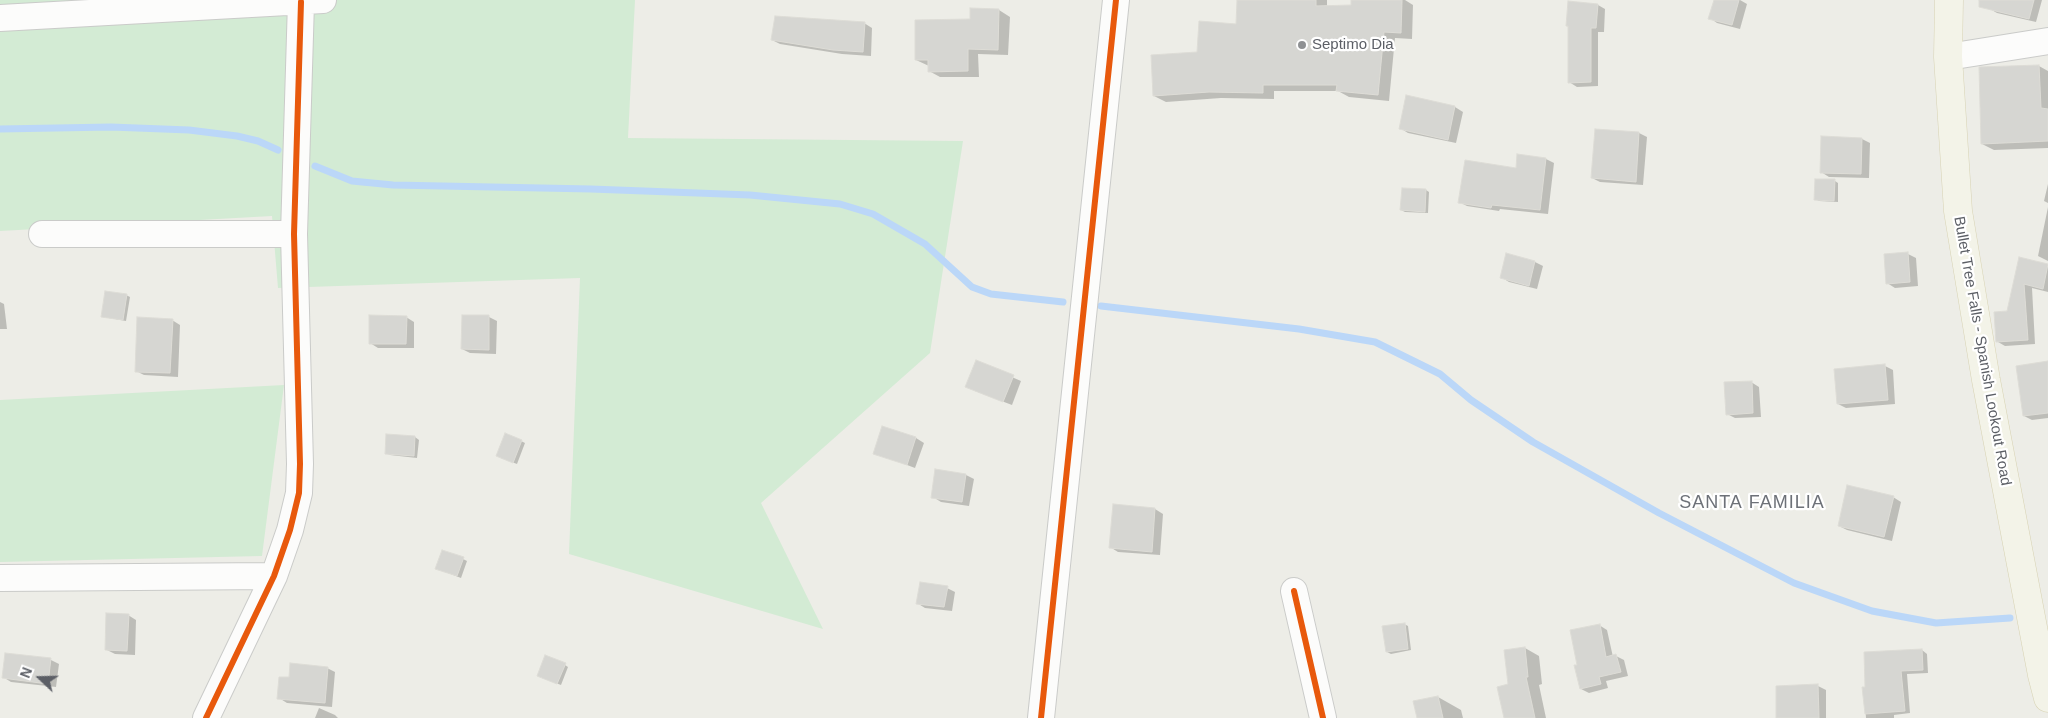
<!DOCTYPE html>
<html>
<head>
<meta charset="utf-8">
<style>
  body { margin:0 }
  #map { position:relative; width:2048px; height:718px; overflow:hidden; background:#edede7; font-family:Helvetica,sans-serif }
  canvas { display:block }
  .north { position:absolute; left:15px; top:653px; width:50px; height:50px; -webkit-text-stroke:4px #fff; paint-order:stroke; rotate:291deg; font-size:14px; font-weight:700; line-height:20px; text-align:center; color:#5c5f66 }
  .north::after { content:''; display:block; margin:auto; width:18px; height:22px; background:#5c5f66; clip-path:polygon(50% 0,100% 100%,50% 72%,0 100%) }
</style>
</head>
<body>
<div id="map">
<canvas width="2048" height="718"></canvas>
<div class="north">N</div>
</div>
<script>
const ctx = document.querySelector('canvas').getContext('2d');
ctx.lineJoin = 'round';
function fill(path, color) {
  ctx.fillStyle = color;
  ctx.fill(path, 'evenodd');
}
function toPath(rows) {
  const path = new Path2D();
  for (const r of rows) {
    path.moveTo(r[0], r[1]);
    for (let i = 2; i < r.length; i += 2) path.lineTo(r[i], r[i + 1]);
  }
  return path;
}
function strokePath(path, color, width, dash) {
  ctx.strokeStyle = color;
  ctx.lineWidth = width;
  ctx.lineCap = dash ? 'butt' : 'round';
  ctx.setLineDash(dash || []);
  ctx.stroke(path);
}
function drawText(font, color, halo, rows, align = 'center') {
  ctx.font = font + ' Helvetica,sans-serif';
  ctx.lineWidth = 4.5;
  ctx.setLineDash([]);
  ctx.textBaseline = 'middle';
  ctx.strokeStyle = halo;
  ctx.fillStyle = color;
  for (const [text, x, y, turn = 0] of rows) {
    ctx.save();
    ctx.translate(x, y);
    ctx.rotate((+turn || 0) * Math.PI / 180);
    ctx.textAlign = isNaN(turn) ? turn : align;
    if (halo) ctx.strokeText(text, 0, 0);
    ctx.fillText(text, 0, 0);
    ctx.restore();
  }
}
const green = toPath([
  [0,0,635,0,628,138,963,141,930,353,761,503,823,629,569,554,580,278,278,288,272,216,0,231],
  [284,385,262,556,0,562,0,400]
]);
const shadow = toPath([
  [1274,0,1327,0,1327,7,1352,6,1353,0,1405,0,1413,5,1412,39,1395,38,1389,101,1349,97,1338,91,1274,91,1274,99,1221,98,1166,102,1154,96,1198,54],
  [1715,0,1740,0,1747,4,1740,29,1717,23,1710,18],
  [1992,0,2042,0,2036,22,1997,13,1990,9],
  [1598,5,1605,9,1604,32,1598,32,1598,86,1577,87,1569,82,1569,27,1567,26],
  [972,9,999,10,1010,17,1008,55,978,54,979,77,940,77,929,71,929,66,916,60,971,20],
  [864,23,872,28,871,56,842,54,780,44,772,40],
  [2039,66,2048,71,2048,148,1994,150,1982,144],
  [1407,97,1455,107,1463,112,1456,143,1408,133,1400,128],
  [1639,133,1647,137,1643,185,1600,182,1592,178],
  [1862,139,1870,143,1869,178,1829,177,1821,172],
  [1546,159,1554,163,1548,214,1500,209,1499,211,1467,206,1459,202,1517,170],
  [1835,181,1838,183,1838,202,1819,201,1815,199],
  [2048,184,2048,203,2044,201],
  [1426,190,1429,192,1428,213,1405,212,1401,210],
  [2048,207,2048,261,2038,256],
  [1908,254,1916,258,1918,286,1895,288,1887,283],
  [2020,259,2048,265,2048,292,2032,288,2035,344,2005,346,1998,342,2008,312],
  [1535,262,1543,266,1537,289,1509,282,1501,277],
  [126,295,130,297,126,321,103,317],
  [0,302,4,304,7,329,0,329],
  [406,317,414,322,414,348,378,348,370,343],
  [489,317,497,321,496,354,470,353,462,349],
  [172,320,180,325,178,377,144,375,136,371],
  [977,362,1021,381,1012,405,975,391],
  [2048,363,2048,418,2032,420,2024,416],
  [1885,366,1893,370,1895,404,1846,408,1838,404],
  [1751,382,1759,387,1761,417,1735,418,1727,414],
  [883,428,916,438,924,443,915,468,875,453],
  [388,436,415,437,419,440,417,458,390,455,386,453],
  [521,441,525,443,517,464,501,458],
  [966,475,974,479,969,506,941,502,933,497],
  [1893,497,1901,502,1892,541,1847,530,1839,526],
  [1114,506,1155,509,1163,514,1160,555,1118,552,1110,547],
  [463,559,467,561,461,578,440,570],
  [947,588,955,592,952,611,925,608,917,603],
  [128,615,136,620,135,655,115,654,107,650],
  [1404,624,1408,626,1411,650,1391,654,1387,652],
  [1599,625,1607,630,1613,657,1616,656,1624,660,1628,676,1606,681,1608,688,1589,693,1581,689,1578,666],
  [1525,648,1539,656,1542,684,1539,685,1546,718,1505,718,1509,684],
  [1922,650,1927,654,1928,673,1907,674,1910,713,1894,715,1894,718,1866,718,1864,689],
  [6,655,51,660,59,664,56,687,11,682,3,677],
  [565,665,568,667,561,685,542,678],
  [327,668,335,672,332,707,287,703,279,698,290,679],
  [1818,686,1826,690,1826,718,1778,718],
  [1438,697,1461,710,1463,718,1418,718],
  [319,708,335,715,338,718,315,718]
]);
const stream = toPath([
  [0,129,111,127,189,130,237,136,258,141,278,150],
  [315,166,352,181,393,185,591,189,750,195,840,204,873,214,925,244,972,287,991,294,1063,302],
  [1101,306,1299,329,1375,342,1440,374,1471,400,1533,442,1659,513,1794,583,1872,611,1936,623,2010,618]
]);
const building = toPath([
  [1237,0,1316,0,1316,6,1351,5,1351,0,1402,0,1401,33,1384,32,1378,95,1336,91,1337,85,1263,85,1263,93,1209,92,1153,96,1151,55,1197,52,1199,21,1236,24,1237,0],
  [1714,0,1739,0,1732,25,1708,19,1714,0],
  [1979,0,2034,0,2029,19,1979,7,1979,0],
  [1568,1,1598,4,1596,28,1591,28,1591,82,1568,83,1568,26,1566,26,1568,1],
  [970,8,999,9,998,50,968,49,968,71,928,72,928,60,915,60,915,20,970,19,970,8],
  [775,16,865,22,863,52,833,50,771,40,775,16],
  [2039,65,2041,108,2048,109,2048,141,1981,144,1979,67,2039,65],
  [1406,95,1455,106,1448,140,1399,129,1406,95],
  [1595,129,1639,132,1636,182,1591,178,1595,129],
  [1821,136,1862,138,1861,174,1820,173,1821,136],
  [1517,154,1546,158,1540,210,1492,205,1491,208,1458,203,1465,160,1516,168,1517,154],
  [1815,179,1835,179,1834,201,1814,200,1815,179],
  [1402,188,1426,189,1425,212,1400,210,1402,188],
  [1908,252,1910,282,1886,284,1884,254,1908,252],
  [1506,253,1535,261,1529,286,1500,278,1506,253],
  [2019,257,2048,264,2043,289,2024,284,2028,340,1996,342,1994,312,2007,311,2019,257],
  [105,291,127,294,123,320,101,317,105,291],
  [369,315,407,316,406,344,369,344,369,315],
  [462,315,489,315,489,350,461,349,462,315],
  [137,317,173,319,170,373,135,372,137,317],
  [976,360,1014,375,1003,402,965,387,976,360],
  [2048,361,2048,413,2023,416,2016,366,2048,361],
  [1885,364,1888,400,1837,404,1834,369,1885,364],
  [1752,381,1753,413,1726,415,1724,382,1752,381],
  [882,426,916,437,907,465,873,454,882,426],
  [505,433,522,440,513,463,496,456,505,433],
  [386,434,415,436,414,456,385,454,386,434],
  [935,469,966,474,962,502,931,498,935,469],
  [1847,485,1894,496,1884,537,1838,526,1847,485],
  [1113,504,1155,508,1152,552,1109,548,1113,504],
  [442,550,464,557,457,576,435,569,442,550],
  [920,582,948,586,944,607,916,604,920,582],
  [106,613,129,614,127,651,105,650,106,613],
  [1405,623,1408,649,1386,652,1382,626,1405,623],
  [1600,624,1606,657,1616,654,1621,672,1599,677,1601,684,1580,689,1574,665,1577,665,1570,630,1600,624],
  [1525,647,1528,677,1526,677,1535,718,1504,718,1497,687,1508,684,1504,650,1525,647],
  [1922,649,1923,670,1901,671,1905,711,1865,714,1862,687,1865,687,1864,652,1922,649],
  [5,653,51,658,48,684,2,678,5,653],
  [545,655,566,663,557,684,537,676,545,655],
  [290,663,328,667,325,703,277,699,279,677,289,677,290,663],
  [1818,684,1819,718,1776,718,1776,686,1818,684],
  [1438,696,1443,718,1417,718,1413,701,1438,696]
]);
const minor = toPath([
  [0,18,323,0],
  [1948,57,2048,41],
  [42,234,294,234],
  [0,578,274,576],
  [1294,591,1323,718],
  [206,718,274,576,290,530,299,493,300,464,294,234,301,2],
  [1041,718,1116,0]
]);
const major = toPath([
  [1949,0,1948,57,1958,211,1986,380,2042,675,2048,698]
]);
const cycleway = toPath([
  [1294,591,1323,718],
  [206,718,274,576,290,530,299,493,300,464,294,234,301,2],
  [1041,718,1116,0]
]);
const markers = [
  [1302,45,5,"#8f9193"]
];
const poiNames = [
  ["Septimo Dia",1312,45]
];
const streetNames = [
  ["Bullet Tree Falls - Spanish Lookout Road",1982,351,80]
];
const quarterNames = [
  ["SANTA FAMILIA",1752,503]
];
fill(green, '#d3ebd4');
fill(shadow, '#0003');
strokePath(stream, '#bbd7f8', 7);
fill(building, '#d6d6d2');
strokePath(building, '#dddcd6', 1);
strokePath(minor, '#cacbc9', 28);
strokePath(major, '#d7d2b3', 29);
strokePath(minor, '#fcfcfb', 26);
strokePath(major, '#f3f3e8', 28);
strokePath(cycleway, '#e8590c', 6);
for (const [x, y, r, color] of markers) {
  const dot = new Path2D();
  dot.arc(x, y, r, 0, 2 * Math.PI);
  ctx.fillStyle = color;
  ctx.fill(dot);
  strokePath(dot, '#fff', 2);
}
drawText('15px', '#5c5f66', '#fff', poiNames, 'left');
drawText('15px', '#5c5f66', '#fff', streetNames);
ctx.letterSpacing = '1px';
drawText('18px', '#6d7178', '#fff', quarterNames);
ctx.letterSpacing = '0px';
</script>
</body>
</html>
